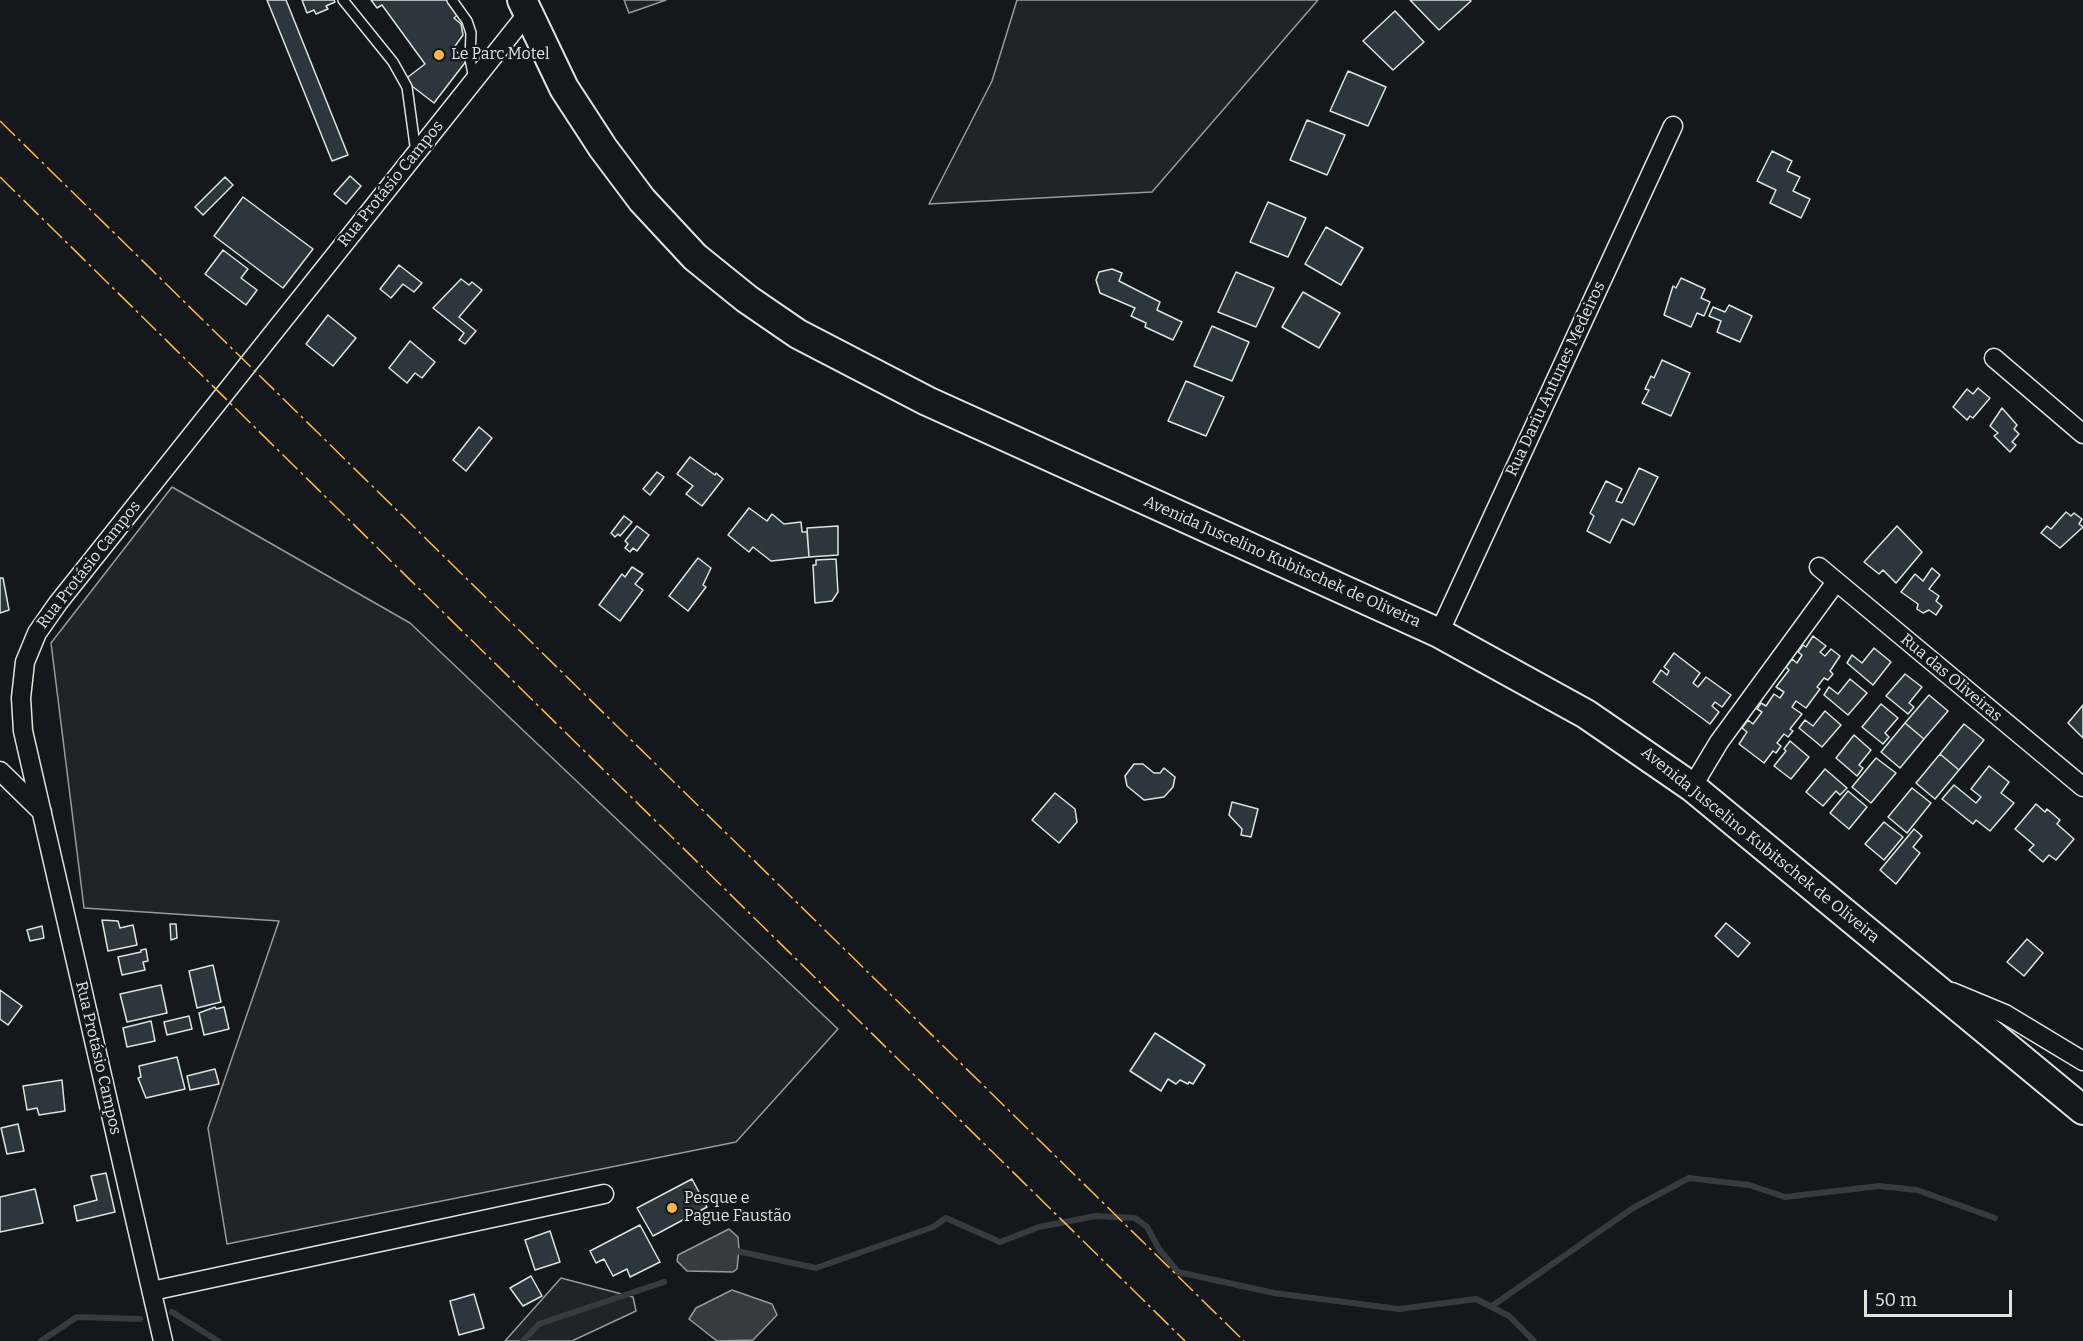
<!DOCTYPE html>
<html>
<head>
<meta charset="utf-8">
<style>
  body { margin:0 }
  #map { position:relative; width:2083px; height:1341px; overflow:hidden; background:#14181c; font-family:Bitter,serif }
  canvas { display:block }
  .scale { position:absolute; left:1864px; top:1290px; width:148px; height:27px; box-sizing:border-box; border:3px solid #d8e6dc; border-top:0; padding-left:8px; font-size:18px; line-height:21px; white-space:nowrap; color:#d8e6dc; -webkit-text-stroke:4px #14181c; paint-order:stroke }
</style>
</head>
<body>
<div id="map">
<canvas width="2083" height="1341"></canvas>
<div class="scale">50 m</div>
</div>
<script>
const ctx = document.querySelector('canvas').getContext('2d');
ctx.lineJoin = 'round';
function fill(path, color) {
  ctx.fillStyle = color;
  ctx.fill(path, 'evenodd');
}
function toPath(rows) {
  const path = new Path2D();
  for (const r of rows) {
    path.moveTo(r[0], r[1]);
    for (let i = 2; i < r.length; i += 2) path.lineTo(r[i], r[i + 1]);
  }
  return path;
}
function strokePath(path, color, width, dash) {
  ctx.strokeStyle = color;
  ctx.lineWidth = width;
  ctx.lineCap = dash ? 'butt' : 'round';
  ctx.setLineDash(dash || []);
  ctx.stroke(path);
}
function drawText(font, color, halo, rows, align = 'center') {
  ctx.font = font + ' Bitter,serif';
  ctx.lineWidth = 4.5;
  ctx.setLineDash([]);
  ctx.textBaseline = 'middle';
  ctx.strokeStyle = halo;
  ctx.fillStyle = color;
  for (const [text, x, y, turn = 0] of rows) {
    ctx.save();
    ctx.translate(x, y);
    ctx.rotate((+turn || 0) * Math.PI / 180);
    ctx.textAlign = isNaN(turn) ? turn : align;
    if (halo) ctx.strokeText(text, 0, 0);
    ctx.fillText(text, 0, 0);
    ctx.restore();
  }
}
const green = toPath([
  [624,0,666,0,629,13,624,0],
  [1017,0,1318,0,1152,192,929,204,992,81,1017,0],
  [172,487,410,623,838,1029,736,1142,227,1244,208,1128,279,921,84,908,51,643,172,487],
  [561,1278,633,1297,636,1311,572,1341,505,1341,561,1278]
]);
const water = toPath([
  [729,1229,738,1237,739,1250,737,1269,733,1272,687,1271,677,1261,678,1255,729,1229],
  [732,1290,772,1304,777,1315,753,1340,717,1341,689,1319,696,1308,732,1290]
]);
const stream = toPath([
  [732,1250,816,1268,933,1227,946,1218,1000,1242,1039,1227,1096,1216,1135,1218,1147,1227,1159,1249,1178,1272,1274,1293,1399,1309,1476,1299,1509,1316,1534,1341],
  [1492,1306,1633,1208,1689,1178,1749,1185,1785,1197,1879,1186,1917,1190,1995,1218],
  [172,1312,218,1341],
  [41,1341,77,1317,140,1319],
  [523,1341,539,1324,664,1282]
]);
const building = toPath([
  [267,0,286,0,348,155,332,161,267,0],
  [302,0,334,0,335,2,326,6,328,9,316,14,314,10,307,13,302,0],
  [371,0,448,0,459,14,454,18,461,24,463,35,453,49,467,60,434,103,404,80,425,64,382,5,377,8,371,0],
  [1410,0,1470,0,1471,1,1439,30,1410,0],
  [1395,11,1424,42,1393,70,1363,41,1395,11],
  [1348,71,1386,87,1368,126,1330,111,1348,71],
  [1307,120,1345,135,1327,175,1290,160,1307,120],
  [1772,151,1792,161,1787,171,1800,177,1793,191,1810,199,1801,218,1770,203,1776,190,1757,181,1772,151],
  [350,176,361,186,346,204,334,194,350,176],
  [225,177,233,185,203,215,195,207,225,177],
  [243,197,313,249,283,288,214,236,243,197],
  [1268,202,1306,218,1288,257,1250,242,1268,202],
  [1326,227,1363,248,1341,285,1305,264,1326,227],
  [223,250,248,269,241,278,257,290,246,305,205,274,223,250],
  [399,265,422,283,414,292,403,284,391,298,380,289,399,265],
  [1112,269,1122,273,1119,281,1160,302,1157,310,1182,322,1173,340,1145,327,1146,323,1131,316,1135,308,1100,293,1096,280,1099,272,1112,269],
  [1236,272,1274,288,1256,327,1218,312,1236,272],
  [1681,278,1705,289,1701,298,1710,302,1704,316,1697,313,1691,327,1664,315,1673,286,1676,288,1681,278],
  [461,279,469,285,472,282,482,290,459,317,476,331,465,344,459,340,464,333,433,308,461,279],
  [1303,292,1340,313,1319,348,1282,327,1303,292],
  [1729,305,1752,316,1740,342,1717,332,1721,321,1709,316,1713,307,1725,312,1729,305],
  [328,315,356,338,333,366,306,344,328,315],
  [1212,326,1249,342,1232,381,1194,366,1212,326],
  [410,341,435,362,422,378,415,373,407,383,389,368,410,341],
  [1662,360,1690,373,1671,416,1642,403,1649,390,1645,389,1651,376,1654,378,1662,360],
  [1186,381,1224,397,1206,436,1168,421,1186,381],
  [1978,388,1990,398,1973,418,1970,416,1967,420,1953,407,1967,389,1973,394,1978,388],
  [2002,408,2017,425,2014,429,2019,434,2012,442,2016,445,2010,452,1994,436,1998,433,1990,426,2002,408],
  [479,427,492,438,466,471,453,460,479,427],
  [690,457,715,475,716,473,723,479,702,506,686,494,693,486,677,474,690,457],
  [1639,468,1658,477,1634,525,1622,519,1610,543,1587,531,1594,516,1590,513,1606,481,1622,489,1616,501,1622,503,1639,468],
  [657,472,664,477,650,495,643,489,657,472],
  [749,508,767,521,772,514,784,524,801,522,802,532,807,532,809,557,771,561,753,547,749,552,728,535,749,508],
  [2066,512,2071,516,2074,513,2082,519,2079,524,2083,527,2060,548,2041,533,2047,526,2051,529,2066,512],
  [624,516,632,522,620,536,618,534,615,537,611,533,624,516],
  [637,526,649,535,637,551,633,548,630,552,625,548,628,544,625,541,637,526],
  [838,526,838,555,809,557,807,528,838,526],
  [1897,526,1922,552,1896,583,1883,570,1879,574,1864,562,1897,526],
  [698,558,711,568,703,585,706,587,688,611,669,596,698,558],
  [836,559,838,592,832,601,815,603,813,565,816,565,816,560,836,559],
  [632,567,643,574,635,584,643,590,620,621,599,605,622,574,625,577,632,567],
  [1932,568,1940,575,1929,589,1939,596,1936,601,1942,606,1936,615,1929,610,1923,613,1917,609,1918,604,1901,592,1915,574,1923,581,1932,568],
  [0,578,3,578,9,610,0,613,0,578],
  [1813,636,1826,646,1820,652,1825,656,1831,649,1840,656,1830,671,1833,674,1828,680,1824,678,1817,687,1820,689,1806,708,1796,701,1792,707,1802,714,1790,729,1793,731,1788,737,1784,734,1777,743,1781,746,1776,753,1773,751,1764,763,1739,744,1747,732,1742,728,1748,720,1753,724,1762,712,1757,709,1761,703,1766,706,1774,694,1780,698,1784,692,1776,687,1789,670,1786,667,1792,659,1797,663,1802,655,1798,652,1803,645,1806,647,1813,636],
  [1874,648,1891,662,1873,685,1847,663,1852,655,1862,663,1874,648],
  [1674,653,1700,673,1693,683,1698,687,1706,677,1731,695,1722,707,1715,702,1712,706,1719,712,1710,724,1653,682,1661,670,1667,675,1669,671,1664,667,1674,653],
  [1905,674,1922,687,1909,703,1914,707,1908,714,1886,696,1905,674],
  [1850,679,1867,693,1848,715,1824,695,1829,687,1838,694,1850,679],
  [1929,695,1948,711,1924,739,1905,723,1929,695],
  [1881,704,1898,718,1885,733,1889,737,1883,744,1862,727,1881,704],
  [2083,705,2083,738,2068,723,2083,705],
  [1825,711,1841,725,1822,747,1799,728,1805,720,1813,726,1825,711],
  [1905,723,1924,739,1900,768,1881,752,1905,723],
  [1964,724,1984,740,1959,770,1940,754,1964,724],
  [1854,735,1871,750,1859,765,1863,768,1857,776,1836,758,1854,735],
  [1790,741,1809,757,1791,779,1774,766,1786,751,1784,749,1790,741],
  [1940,754,1959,770,1935,799,1916,783,1940,754],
  [1876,758,1896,773,1871,803,1852,787,1876,758],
  [1134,764,1143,764,1154,773,1160,773,1164,768,1175,777,1173,787,1164,797,1144,800,1127,786,1125,776,1134,764],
  [1989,766,2009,782,2001,793,2014,803,1990,831,1976,820,1973,824,1942,799,1954,785,1976,803,1981,797,1971,789,1989,766],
  [1825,769,1847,788,1840,795,1836,791,1823,806,1806,792,1825,769],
  [1912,788,1931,803,1907,833,1888,817,1912,788],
  [1848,791,1867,807,1849,829,1830,813,1848,791],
  [1055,793,1075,809,1077,822,1059,843,1032,820,1055,793],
  [1232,802,1258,809,1251,837,1241,835,1242,829,1229,815,1232,802],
  [2036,804,2045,812,2047,809,2060,820,2057,824,2074,839,2056,860,2049,855,2043,862,2029,850,2034,845,2015,829,2036,804],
  [1884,822,1903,837,1884,860,1865,844,1884,822],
  [1914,829,1922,836,1913,847,1920,853,1896,884,1880,870,1914,829],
  [102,920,118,921,120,928,133,925,137,945,108,951,102,920],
  [1726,923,1750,943,1738,957,1715,936,1726,923],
  [170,924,176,924,177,938,171,940,170,924],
  [42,926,44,938,30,941,27,930,42,926],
  [2027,939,2043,953,2024,976,2007,962,2027,939],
  [146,949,148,961,143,962,145,970,122,975,118,957,141,952,141,950,146,949],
  [213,965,221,1002,197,1008,189,971,213,965],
  [161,985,167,1013,127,1022,120,994,161,985],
  [0,990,22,1006,8,1025,0,1019,0,990],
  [215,1007,216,1009,224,1007,229,1029,204,1035,199,1013,215,1007],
  [189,1016,192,1029,167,1035,164,1022,189,1016],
  [151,1021,155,1041,127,1047,123,1028,151,1021],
  [1155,1033,1205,1065,1193,1084,1189,1082,1188,1084,1180,1080,1176,1084,1168,1079,1161,1091,1130,1071,1155,1033],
  [177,1057,185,1089,146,1098,138,1078,141,1077,139,1066,177,1057],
  [215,1069,219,1084,190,1090,187,1076,215,1069],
  [62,1080,65,1111,39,1115,37,1108,27,1110,23,1086,62,1080],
  [18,1124,24,1151,7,1154,1,1128,18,1124],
  [106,1173,115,1212,77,1221,74,1206,97,1200,91,1176,106,1173],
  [692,1179,707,1207,653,1236,637,1208,692,1179],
  [35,1189,43,1223,0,1232,0,1197,35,1189],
  [640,1225,660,1262,630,1277,627,1269,613,1276,604,1259,596,1263,590,1251,640,1225],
  [550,1231,560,1262,535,1270,525,1240,550,1231],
  [531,1276,542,1296,523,1306,510,1288,531,1276],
  [474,1294,484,1328,459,1335,450,1301,474,1294]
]);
const lane = toPath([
  [343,0,393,62,407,87,416,153],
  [452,0,467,21,471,33,470,59,474,79]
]);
const street = toPath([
  [1994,358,2083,434],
  [1819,567,2083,787],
  [1439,633,1673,126],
  [0,771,42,812],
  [1692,787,1719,742,1836,582],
  [1952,992,2005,1014,2083,1061],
  [152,1291,604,1194],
  [163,1341,23,731,21,698,25,662,37,633,58,603,527,14]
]);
const primary = toPath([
  [522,0,564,88,603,148,642,200,695,257,747,299,798,334,927,401,1439,633,1586,714,1692,787,2083,1110]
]);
const power = toPath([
  [0,121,1244,1341],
  [0,177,1185,1341]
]);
const markers = [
  [439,55,6,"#ffb74d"],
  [672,1208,6,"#ffb74d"]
];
const poiNames = [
  ["Le Parc Motel",451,55],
  ["Pesque e",684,1199],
  ["Pague Faustão",684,1217]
];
const streetNames = [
  ["Rua Protásio Campos",391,184,-51],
  ["Rua Dariu Antunes Medeiros",1556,379,-65],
  ["Avenida Juscelino Kubitschek de Oliveira",1282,562,24],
  ["Rua Protásio Campos",89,565,-52],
  ["Rua das Oliveiras",1951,678,40],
  ["Avenida Juscelino Kubitschek de Oliveira",1760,845,39],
  ["Rua Protásio Campos",98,1058,77]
];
fill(green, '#202428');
strokePath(green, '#939e99', 1.5);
fill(water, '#363b3e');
strokePath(water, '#939e99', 1.5);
strokePath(stream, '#363b3e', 6);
fill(building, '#2c363c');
strokePath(building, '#d8e6dc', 1.5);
strokePath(lane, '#d8e6dc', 12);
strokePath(street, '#d8e6dc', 21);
strokePath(primary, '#d8e6dc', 32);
strokePath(lane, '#14181c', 9);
strokePath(street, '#14181c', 18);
strokePath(primary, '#14181c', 28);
strokePath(power, '#ffb74d', 1.5, [21, 4.5, 3, 4.5]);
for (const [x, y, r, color] of markers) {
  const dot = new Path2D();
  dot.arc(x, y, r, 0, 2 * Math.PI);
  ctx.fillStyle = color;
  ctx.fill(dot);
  strokePath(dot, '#14181c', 2);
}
drawText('16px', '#d8e6dc', '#14181c', poiNames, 'left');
drawText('16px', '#d8e6dc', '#14181c', streetNames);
</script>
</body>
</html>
